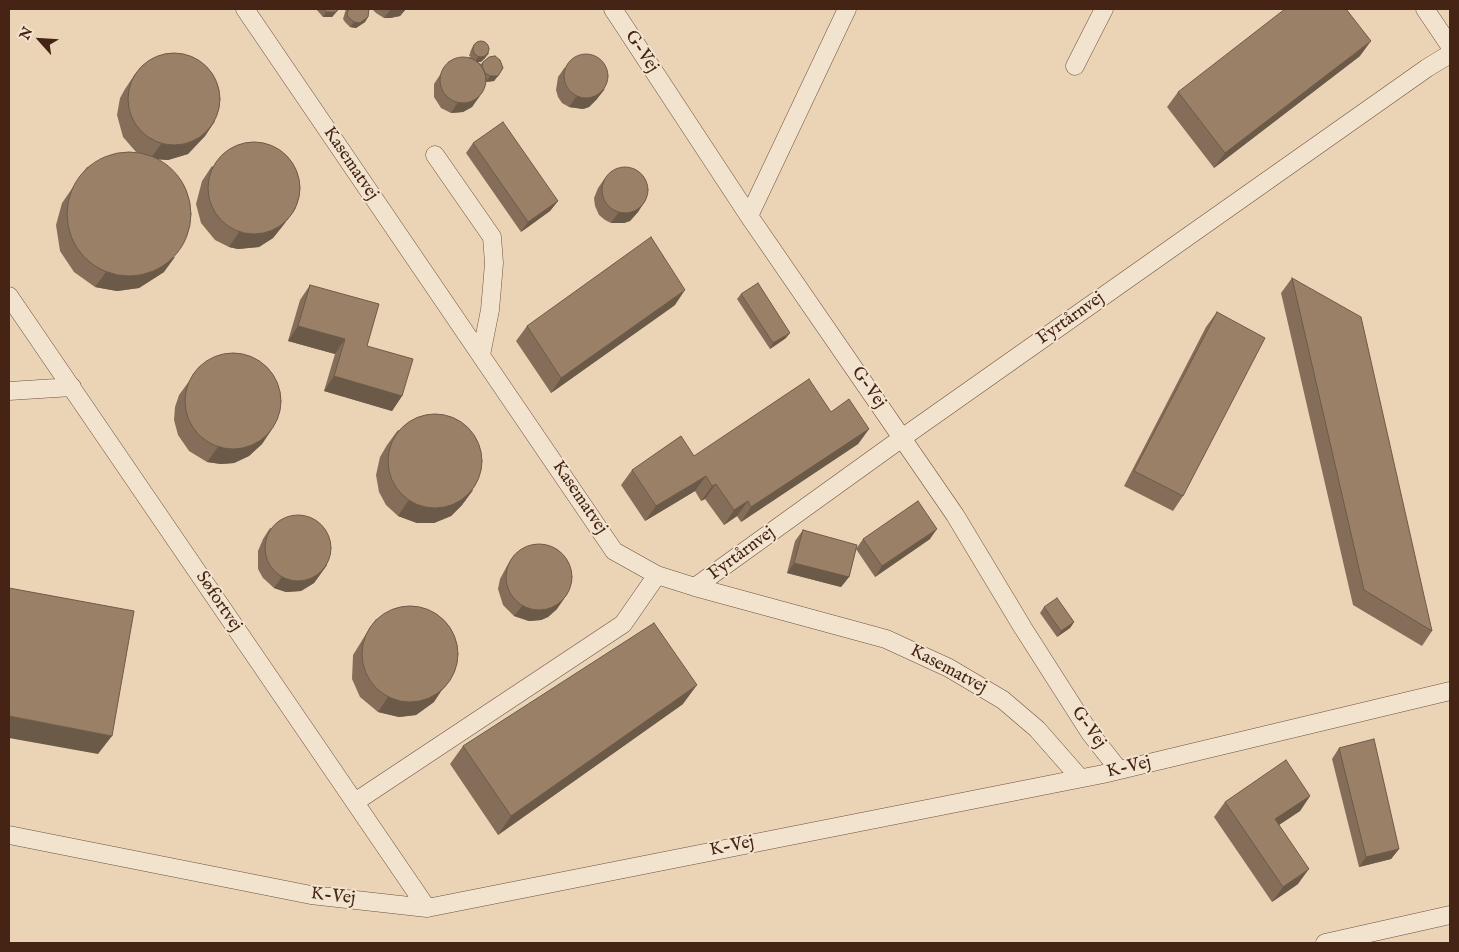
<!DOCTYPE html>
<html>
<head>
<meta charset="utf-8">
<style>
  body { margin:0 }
  #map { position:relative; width:1459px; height:952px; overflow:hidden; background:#ebd4b5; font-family:"IM FELL English",serif }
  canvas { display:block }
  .frame { position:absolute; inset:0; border:10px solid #452415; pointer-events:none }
  .north { position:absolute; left:15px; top:15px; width:50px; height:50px; -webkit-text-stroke:4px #f2e3cf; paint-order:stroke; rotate:296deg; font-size:14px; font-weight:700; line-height:20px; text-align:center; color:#452415 }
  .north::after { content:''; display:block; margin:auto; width:18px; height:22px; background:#452415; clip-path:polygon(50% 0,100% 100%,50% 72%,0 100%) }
</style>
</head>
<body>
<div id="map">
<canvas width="1459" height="952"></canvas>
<div class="frame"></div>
<div class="north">N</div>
</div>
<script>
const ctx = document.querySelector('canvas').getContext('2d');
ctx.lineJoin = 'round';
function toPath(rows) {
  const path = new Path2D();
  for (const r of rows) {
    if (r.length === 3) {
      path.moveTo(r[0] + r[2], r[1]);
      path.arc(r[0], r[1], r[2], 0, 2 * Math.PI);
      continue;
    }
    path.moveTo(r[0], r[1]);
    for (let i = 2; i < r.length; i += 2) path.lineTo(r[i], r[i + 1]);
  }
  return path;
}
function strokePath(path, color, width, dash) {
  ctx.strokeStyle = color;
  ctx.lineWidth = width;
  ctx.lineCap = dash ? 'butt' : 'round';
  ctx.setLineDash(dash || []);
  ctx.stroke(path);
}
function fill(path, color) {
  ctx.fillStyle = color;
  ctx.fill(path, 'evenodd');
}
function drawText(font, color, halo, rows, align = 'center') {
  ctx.font = font + ' "IM FELL English",serif';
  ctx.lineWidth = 4;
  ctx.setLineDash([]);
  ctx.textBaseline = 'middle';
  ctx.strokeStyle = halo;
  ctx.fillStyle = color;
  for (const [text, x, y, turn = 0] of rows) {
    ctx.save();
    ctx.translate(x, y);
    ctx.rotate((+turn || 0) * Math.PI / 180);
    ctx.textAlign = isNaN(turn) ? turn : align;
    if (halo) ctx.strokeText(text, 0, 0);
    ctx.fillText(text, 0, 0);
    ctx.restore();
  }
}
const lane = toPath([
  [245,9,614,551,657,575,695,587,886,639,949,668,1003,700,1037,729,1080,778],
  [613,9,749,216,955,515,1023,628,1090,733,1119,770],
  [1425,9,1450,46],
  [1075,66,1104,9],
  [435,155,492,237,494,263,492,287,490,310,481,355],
  [749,216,847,9],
  [9,296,427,908],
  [9,391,72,387],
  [695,587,902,438,1427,68,1450,54],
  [355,802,623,624,657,575],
  [9,835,311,895,427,908,1103,774,1450,691],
  [1325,943,1450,915]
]);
const wall = toPath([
  [316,9,339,9,332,17,323,17],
  [346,9,369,9,368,17,365,22,356,28,350,27,345,22,343,19],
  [372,9,406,9,400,16,390,18,384,18,376,13],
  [474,44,489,53,485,58,481,62,478,62,481,64,483,62,503,68,494,81,486,82,472,107,463,112,451,113,441,108,434,97,434,84,449,61,471,57,469,56,471,50],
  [1360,56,1214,168,1167,107,1178,92],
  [565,67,597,99,589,107,583,109,569,107,562,103,558,97,556,90,558,77],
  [135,74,215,121,205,136,188,154,168,160,159,159,164,272,139,288,117,291,95,287,74,272,60,251,56,225,62,203,87,167,141,154,136,152,123,137,117,115,120,98,125,89],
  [473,143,558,201,550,211,521,232,466,153],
  [212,166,285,223,273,238,259,247,238,249,229,247,215,240,201,223,196,204,202,181],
  [605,178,645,201,638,212,630,221,624,223,611,223,605,220,599,215,595,206,594,198,598,188],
  [1292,278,1432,631,1422,646,1353,605,1281,293],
  [310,285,367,346,402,396,392,411,324,391,335,354,288,341,300,300],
  [741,294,786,338,770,349,737,299],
  [675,305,551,393,516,341,527,326],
  [1217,312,1183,496,1173,511,1124,486,1206,327],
  [190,380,272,429,262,444,249,456,234,463,221,464,207,462,189,451,178,435,174,420,175,407,179,395],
  [831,412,869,429,858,444,741,522,737,516,724,525,705,499,701,501,695,491,645,521,621,485,632,470,694,456],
  [398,430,473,490,462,505,451,516,434,523,417,523,398,516,386,505,379,492,376,475,380,457,387,445],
  [270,528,327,565,314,583,301,591,286,592,274,588,263,578,258,569,258,551,263,539],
  [803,530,856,549,863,539,930,539,875,577,856,549,849,577,841,587,787,573,795,541],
  [514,555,557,609,548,617,541,620,529,621,514,616,503,605,498,589,500,579,507,566],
  [1044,607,1074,622,1070,628,1057,637,1040,613],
  [376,619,434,702,416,715,399,717,378,712,360,697,352,679,353,655,366,634],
  [683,704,498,835,450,764,463,746],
  [1339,748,1399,849,1391,859,1359,867,1332,759],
  [1310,796,1300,811,1279,825,1298,884,1272,902,1214,817,1225,802]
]);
const shadedWall = toPath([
  [339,9,332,17,323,17,326,12],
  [391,9,406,9,400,16,390,18,384,18],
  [368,17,365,22,356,28,350,27,354,22],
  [1371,41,1360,56,1214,168,1225,153],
  [489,53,485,58,481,62,475,62,478,57],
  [490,76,498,76,494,81,486,82],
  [605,89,597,99,589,107,583,109,569,107,576,97],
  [480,96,472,107,463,112,451,113,458,102],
  [215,121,205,136,188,154,168,160,150,159,161,144],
  [558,201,550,211,521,232,528,222],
  [645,201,638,212,630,221,624,223,611,223,618,213],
  [296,208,285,223,273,238,259,247,238,249,229,247,239,232],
  [175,257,164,272,139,288,117,291,95,287,106,272],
  [685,290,675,305,551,393,561,378],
  [298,326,345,339,335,354,288,341],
  [790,333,786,338,770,349,773,343],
  [334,376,402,396,392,411,324,391],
  [272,429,262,444,249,456,234,463,221,464,207,462,218,447],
  [869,429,858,444,741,522,751,507],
  [706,476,695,491,645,521,656,506],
  [716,484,705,499,701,501,712,486],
  [473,490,462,505,451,516,434,523,417,523,398,516,408,501],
  [748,501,737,516,724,525,734,510],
  [937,529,930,539,875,577,882,566],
  [794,563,849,577,841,587,787,573],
  [327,565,314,583,301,591,286,592,274,588,281,578],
  [564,599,557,609,548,617,541,620,529,621,514,616,522,606],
  [1074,622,1070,628,1057,637,1061,631],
  [697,685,683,704,498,835,511,816],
  [444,687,434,702,416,715,399,717,378,712,388,697],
  [9,716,112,736,98,754,9,738],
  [1310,796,1300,811,1265,834,1275,819],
  [1399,849,1391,859,1359,867,1366,857],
  [1309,869,1298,884,1272,902,1283,887]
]);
const building = toPath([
  [324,9,338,9,336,12,326,12,324,9],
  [349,9,369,9,368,17,360,23,354,22,348,17,347,13,349,9],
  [1285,9,1346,9,1371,41,1225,153,1178,92,1285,9],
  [481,49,8],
  [174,99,46],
  [586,76,22],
  [495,56,500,60,503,68,498,76,490,76,485,73,482,66,483,62,489,57,495,56],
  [463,80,23],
  [503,122,558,201,528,222,473,143,503,122],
  [254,188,46],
  [129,214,62],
  [625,190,23],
  [651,237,685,290,561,378,527,326,651,237],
  [1292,278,1361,317,1432,631,1364,590,1292,278],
  [758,283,790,333,773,343,741,294,758,283],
  [310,285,379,304,367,346,413,359,402,396,334,376,345,339,298,326,310,285],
  [1217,312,1265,338,1183,496,1134,471,1217,312],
  [233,401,48],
  [809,379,831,412,849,399,869,429,751,507,748,501,734,510,716,484,712,486,706,476,656,506,632,470,681,436,694,456,809,379],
  [435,461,47],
  [918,501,937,529,882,566,863,539,918,501],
  [298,548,33],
  [803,530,857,545,849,577,794,563,803,530],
  [539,577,33],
  [9,588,134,611,112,736,9,716,9,588],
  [1057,598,1074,622,1061,631,1044,607,1057,598],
  [410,654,48],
  [654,623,697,685,511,816,463,746,654,623],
  [1374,739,1399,849,1366,857,1339,748,1374,739],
  [1286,760,1310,796,1275,819,1309,869,1283,887,1225,802,1286,760]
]);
const streetNames = [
  ["G-Vej",641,52,57],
  ["Kasematvej",350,164,56],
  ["Fyrtårnvej",1071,319,-35],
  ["G-Vej",868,388,55],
  ["Kasematvej",579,498,56],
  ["Fyrtårnvej",742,554,-36],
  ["Søfortvej",218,602,56],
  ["Kasematvej",948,670,28],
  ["G-Vej",1088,728,55],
  ["K-Vej",1129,768,-13],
  ["K-Vej",732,847,-11],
  ["K-Vej",333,897,7]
];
strokePath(lane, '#6e503d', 19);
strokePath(lane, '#f2e3cf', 18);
fill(wall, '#856e59');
fill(shadedWall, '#6c5a49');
fill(building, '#9b8068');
strokePath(building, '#6c5a49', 1);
drawText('18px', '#452415', '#f2e3cf', streetNames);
</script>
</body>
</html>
